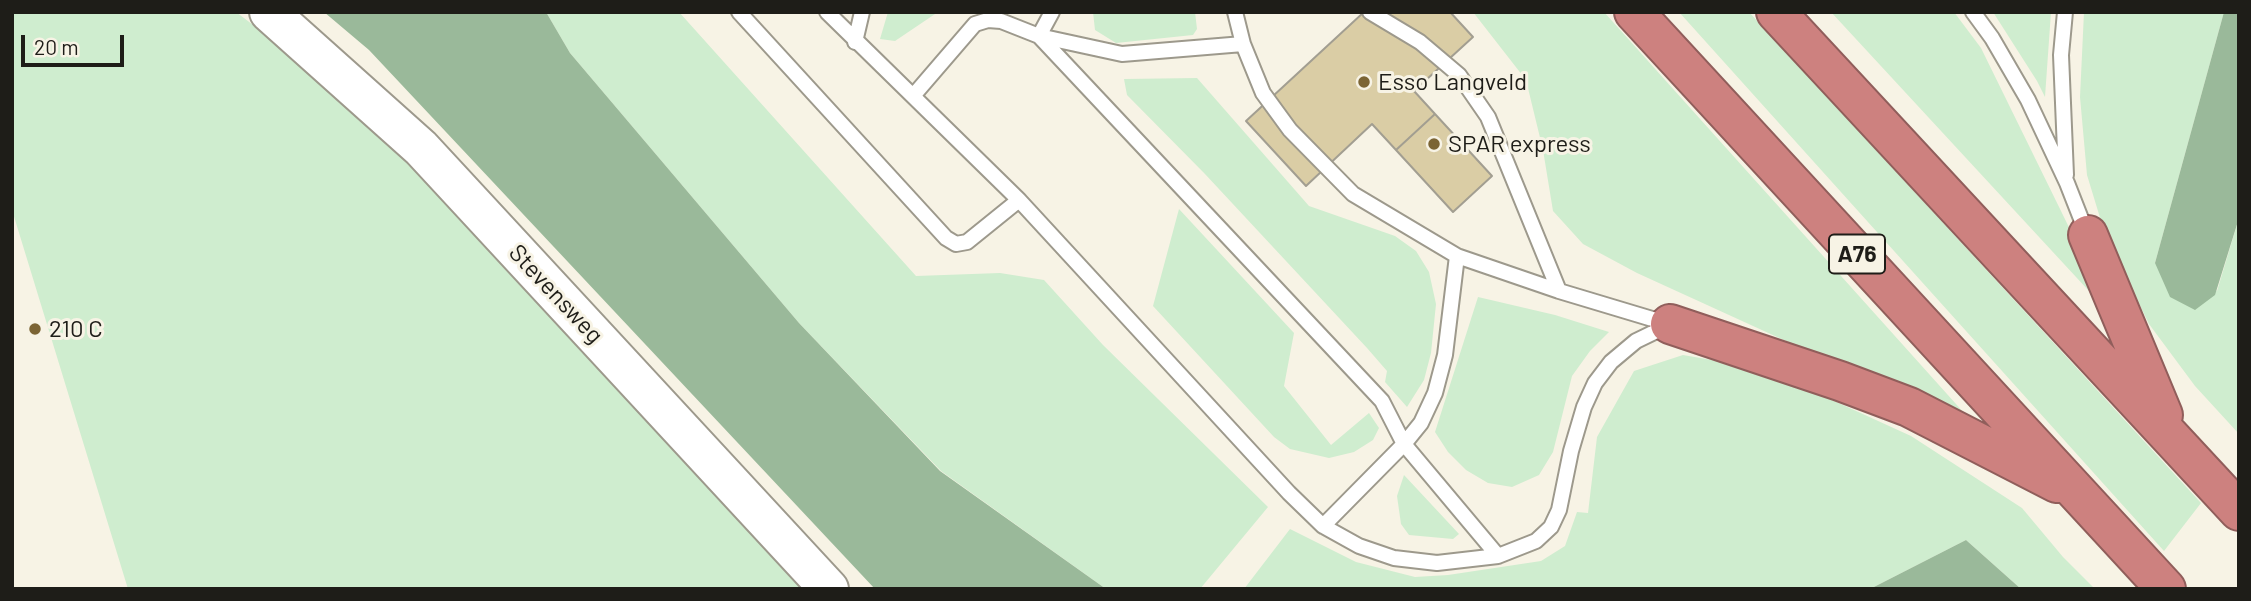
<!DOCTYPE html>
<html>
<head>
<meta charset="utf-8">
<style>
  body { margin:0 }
  #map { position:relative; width:2251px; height:601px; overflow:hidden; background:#f7f3e5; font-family:Barlow,sans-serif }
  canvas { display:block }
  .frame { position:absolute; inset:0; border:14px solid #1e1d18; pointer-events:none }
  .scale { position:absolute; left:21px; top:35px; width:103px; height:32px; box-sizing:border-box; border:4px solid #1e1d18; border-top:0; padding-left:9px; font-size:21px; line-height:24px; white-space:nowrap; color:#1e1d18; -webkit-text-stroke:5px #f7f3e5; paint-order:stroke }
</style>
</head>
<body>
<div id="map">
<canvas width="2251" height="601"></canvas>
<div class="frame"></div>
<div class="scale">20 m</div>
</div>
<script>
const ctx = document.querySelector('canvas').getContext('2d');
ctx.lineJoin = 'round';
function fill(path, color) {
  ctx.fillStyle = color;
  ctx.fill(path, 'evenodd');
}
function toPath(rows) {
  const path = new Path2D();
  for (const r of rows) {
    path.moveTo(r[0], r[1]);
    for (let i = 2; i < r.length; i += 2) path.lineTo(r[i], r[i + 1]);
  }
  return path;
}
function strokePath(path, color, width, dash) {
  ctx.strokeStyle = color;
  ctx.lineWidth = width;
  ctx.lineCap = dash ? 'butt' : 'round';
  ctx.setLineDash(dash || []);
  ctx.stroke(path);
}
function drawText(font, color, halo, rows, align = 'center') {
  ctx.font = font + ' Barlow,sans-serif';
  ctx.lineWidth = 6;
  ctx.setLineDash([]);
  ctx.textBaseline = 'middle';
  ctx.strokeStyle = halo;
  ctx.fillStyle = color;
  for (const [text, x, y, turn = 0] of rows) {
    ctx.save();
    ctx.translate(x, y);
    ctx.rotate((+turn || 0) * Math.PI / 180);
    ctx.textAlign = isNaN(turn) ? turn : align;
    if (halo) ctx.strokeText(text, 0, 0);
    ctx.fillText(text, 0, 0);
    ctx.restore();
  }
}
const green = toPath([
  [12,12,236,12,314,71,446,198,538,304,804,589,128,589,12,210],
  [546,12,679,12,916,276,1000,273,1044,280,1103,345,1268,507,1200,589,1106,589,941,471,799,323,570,53],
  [888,12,938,12,895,41,880,39],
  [1093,12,1195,12,1197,29,1193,35,1116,43,1095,30],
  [1473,12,1604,12,1991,443,1810,352,1637,273,1583,244,1553,211,1543,150,1526,80],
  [1679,12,1749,12,2201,503,2164,551],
  [1831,12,1954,12,1981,48,2113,317],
  [1993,12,2051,12,2045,97,2037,81],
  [2084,12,2224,12,2155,263,2217,291,2239,218,2239,434,2195,386,2149,324,2105,234,2087,175,2080,97],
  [1197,78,1309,206,1395,236,1416,251,1429,272,1436,304,1431,353,1424,380,1407,407,1385,382,1387,371,1367,348,1205,174,1127,95,1124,79],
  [1179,209,1294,333,1284,386,1331,445,1369,413,1379,428,1373,440,1354,452,1329,458,1290,449,1274,437,1153,306],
  [1478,297,1555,315,1609,332,1590,351,1572,376,1553,452,1539,475,1512,487,1488,483,1466,470,1448,452,1435,432],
  [1683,355,1735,364,1740,358,1911,436,2022,508,2063,557,2095,589,2021,589,1966,540,1870,589,1244,589,1290,529,1356,562,1415,577,1448,575,1541,561,1565,546,1577,512,1588,513,1597,437,1634,371],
  [1404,475,1459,534,1453,539,1409,535,1401,524,1397,496]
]);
const forest = toPath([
  [324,12,546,12,570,53,799,323,940,471,1106,589,875,589,369,50],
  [2224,12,2239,12,2239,218,2215,295,2195,310,2170,297,2155,263],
  [1966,540,2021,589,1870,589]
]);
const building = toPath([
  [1364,12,1450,12,1473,37,1414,91,1435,114,1396,150,1372,124,1306,186,1246,121,1364,12],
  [1435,114,1492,176,1453,212,1396,150,1435,114]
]);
const lane = toPath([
  [739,12,946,238,956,244,967,242,1019,200],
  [827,12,1019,200,1289,493,1323,526,1359,546,1394,558,1437,563,1498,556,1536,541,1551,527,1559,510,1571,451,1584,407,1595,383,1611,362,1636,341,1669,325],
  [1235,12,1243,44,1263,93,1290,130,1353,194,1457,256,1559,291,1669,324],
  [1370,12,1420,42,1459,75,1488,117,1559,291],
  [1973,12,1992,38,2028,100,2067,183,2087,234],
  [2065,12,2061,55,2066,175],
  [1039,36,1382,401,1404,444,1498,556],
  [1039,36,1052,12],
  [855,42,862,12],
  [913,96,975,24,988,20,1001,21,1039,36,1122,54,1243,44],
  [1323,526,1404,444,1421,423,1435,393,1445,355,1457,256]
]);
const secondary = toPath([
  [269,12,421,148,829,589]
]);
const highway = toPath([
  [1634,12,2166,589],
  [1776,12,2239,511],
  [2088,235,2163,415],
  [1670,324,1840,381,1909,407,2057,483]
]);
const markers = [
  [1364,82,7,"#7b6434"],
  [1434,144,7,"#7b6434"],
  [35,329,7,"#7b6434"]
];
const shields = [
  [1857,254,56]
];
const shieldNames = [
  ["A76",1857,254]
];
const poiNames = [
  ["Esso Langveld",1378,82],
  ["SPAR express",1448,144],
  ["210 C",49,329]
];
const streetNames = [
  ["Stevensweg",556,294,47]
];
fill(green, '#cfedcf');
fill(forest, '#9ab99a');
fill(building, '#dacda5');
strokePath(building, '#a29e91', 2);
strokePath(lane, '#9d998c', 18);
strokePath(secondary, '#9d998c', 42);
strokePath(highway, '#905e5b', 42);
strokePath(lane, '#fff', 14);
strokePath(secondary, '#fff', 38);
strokePath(highway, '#cd817f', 38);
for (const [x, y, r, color] of markers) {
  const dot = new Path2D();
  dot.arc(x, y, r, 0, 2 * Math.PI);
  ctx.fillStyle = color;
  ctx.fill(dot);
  strokePath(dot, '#f7f3e5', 2.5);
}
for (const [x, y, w] of shields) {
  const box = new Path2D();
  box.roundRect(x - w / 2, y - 19.5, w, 39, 5);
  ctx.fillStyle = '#f7f3e5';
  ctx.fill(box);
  strokePath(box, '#1e1d18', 2);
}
drawText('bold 23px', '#1e1d18', null, shieldNames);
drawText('24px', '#1e1d18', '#f7f3e5', poiNames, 'left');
drawText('24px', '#1e1d18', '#f7f3e5', streetNames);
</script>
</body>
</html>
